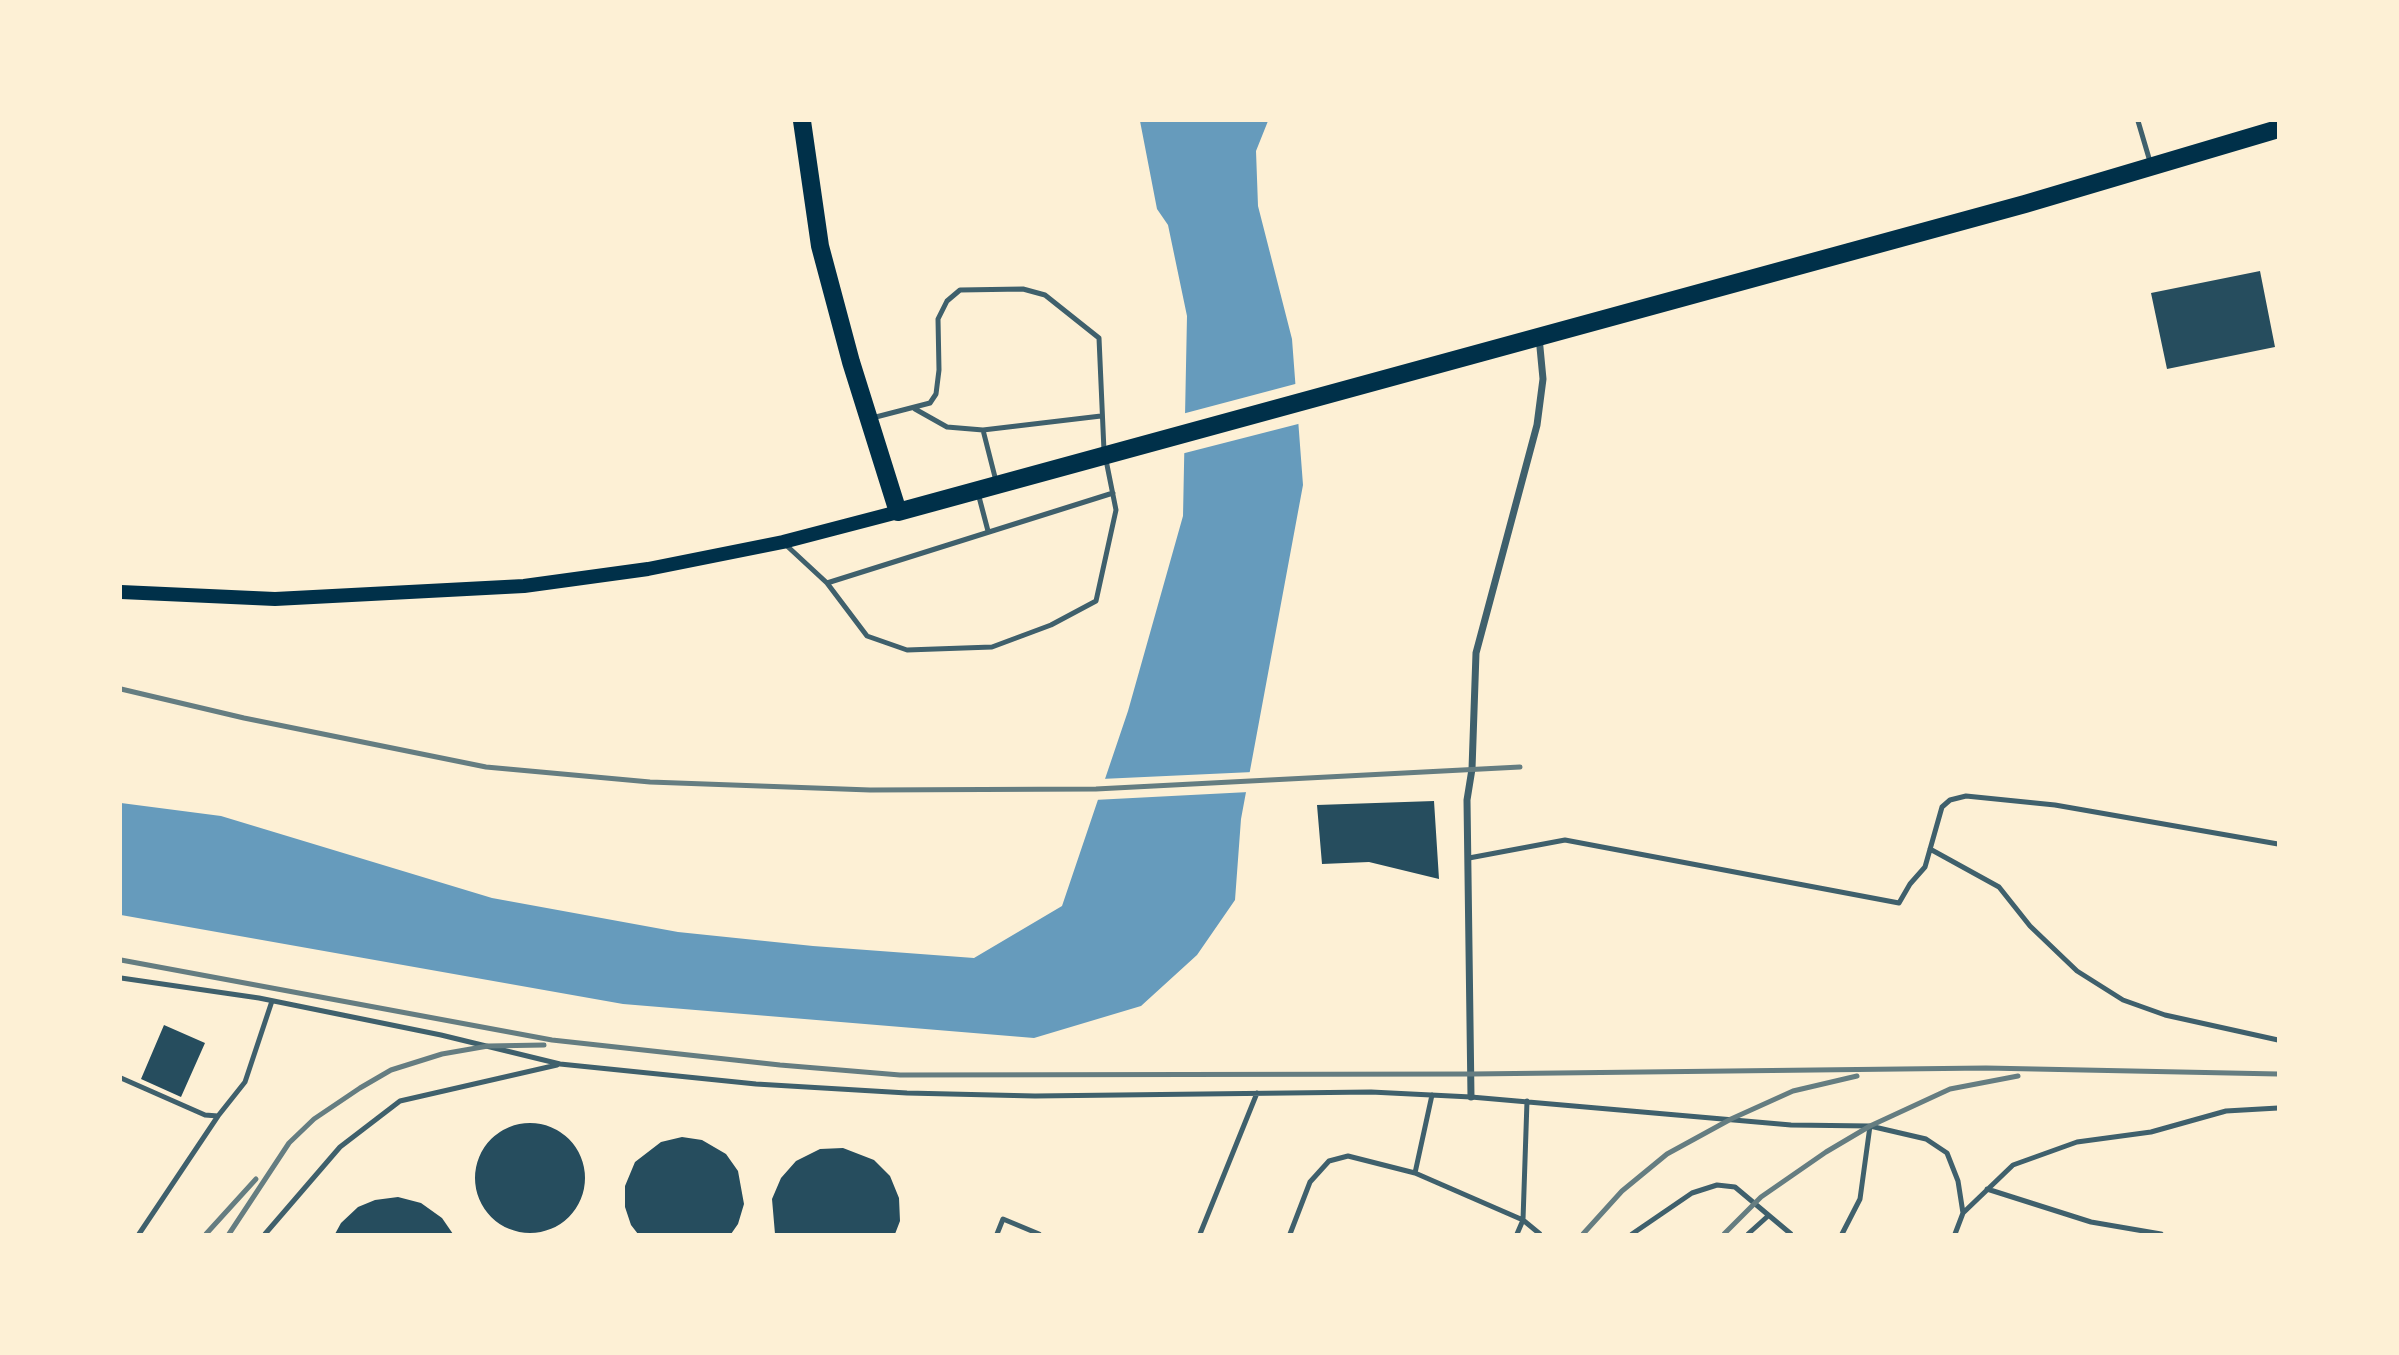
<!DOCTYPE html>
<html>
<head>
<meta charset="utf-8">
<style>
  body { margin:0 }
  #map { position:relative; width:2399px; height:1355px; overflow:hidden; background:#fdf0d5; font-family:Mulish,sans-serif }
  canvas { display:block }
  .frame { position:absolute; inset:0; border:122px solid #fdf0d5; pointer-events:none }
</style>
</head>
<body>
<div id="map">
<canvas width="2399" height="1355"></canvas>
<div class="frame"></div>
</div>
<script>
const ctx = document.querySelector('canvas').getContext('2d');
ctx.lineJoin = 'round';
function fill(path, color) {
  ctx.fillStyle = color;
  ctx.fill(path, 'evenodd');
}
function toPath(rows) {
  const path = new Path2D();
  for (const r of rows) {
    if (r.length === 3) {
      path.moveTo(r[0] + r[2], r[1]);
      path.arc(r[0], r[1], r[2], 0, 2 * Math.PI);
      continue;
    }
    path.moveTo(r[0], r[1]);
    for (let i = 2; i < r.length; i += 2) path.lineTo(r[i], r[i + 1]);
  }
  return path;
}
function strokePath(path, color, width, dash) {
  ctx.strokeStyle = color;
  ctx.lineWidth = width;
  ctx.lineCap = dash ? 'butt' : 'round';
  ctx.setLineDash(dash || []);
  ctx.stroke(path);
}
const water = toPath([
  [1140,121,1268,121,1256,151,1258,206,1292,339,1303,485,1241,819,1235,900,1197,955,1141,1006,1034,1038,623,1004,121,915,121,803,221,816,492,898,678,932,813,946,974,958,1062,906,1128,711,1183,516,1187,316,1168,225,1157,209]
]);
const pier = toPath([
  [1299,383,1302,423,1181,454,1182,414],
  [1253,772,1249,792,1094,800,1101,779]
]);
const building = toPath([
  [2260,271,2275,347,2167,369,2151,293],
  [1434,801,1439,879,1369,862,1322,864,1317,805],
  [164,1025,205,1043,181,1097,141,1079],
  [530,1178,55],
  [682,1137,702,1140,726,1154,738,1171,744,1204,738,1224,731,1234,638,1234,631,1225,625,1207,625,1186,635,1162,661,1142],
  [843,1148,874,1160,890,1176,899,1198,900,1221,895,1234,775,1234,772,1199,781,1178,796,1161,820,1149],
  [398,1197,421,1203,442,1218,453,1234,335,1234,341,1223,358,1207,375,1200]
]);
const service = toPath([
  [2138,121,2151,165],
  [915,409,947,427,983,430],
  [872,418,930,403,936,394,939,370,938,319,947,301,960,290,1023,289,1045,295,1099,338,1104,451],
  [996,481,983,430,1101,416],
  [978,493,988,531],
  [786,545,827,583,867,636,907,650,992,647,1051,625,1096,601,1116,510,1106,460],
  [827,583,1113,493],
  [1930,849,1999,887,2030,926,2077,971,2123,1000,2165,1015,2278,1040],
  [1469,858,1565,840,1899,903,1910,884,1925,867,1942,807,1950,800,1966,796,2055,805,2278,844],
  [121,978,259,998,441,1035,560,1064,756,1084,907,1093,1035,1096,1371,1092,1471,1097,1791,1125,1870,1126,1926,1139,1947,1153,1958,1181,1963,1213,1955,1234],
  [121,1078,205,1115,218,1116,245,1082,272,1001],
  [1415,1173,1523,1220,1527,1101],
  [1987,1189,2091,1222,2161,1234],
  [1963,1213,2013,1165,2077,1142,2151,1132,2226,1111,2278,1108],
  [139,1234,218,1116],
  [265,1234,340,1147,400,1101,557,1065],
  [997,1234,1003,1219,1039,1234],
  [1200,1234,1257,1093],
  [1290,1234,1310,1182,1329,1161,1348,1156,1415,1173,1432,1095],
  [1517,1234,1523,1220,1540,1234],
  [1632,1234,1692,1193,1717,1185,1735,1187,1791,1234],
  [1748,1234,1768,1216],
  [1842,1234,1860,1199,1870,1126]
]);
const minor = toPath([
  [1471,1097,1467,800,1472,769,1476,653,1537,425,1543,379,1539,337]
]);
const secondary = toPath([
  [121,592,275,599,524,586,648,569,783,542,898,512]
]);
const primary = toPath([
  [802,121,820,246,851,362,898,512,2025,204,2278,129]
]);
const rail = toPath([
  [121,689,244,718,486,767,650,782,870,790,1096,789,1520,767],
  [121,960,552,1040,780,1065,900,1075,1472,1074,1986,1068,2278,1074],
  [206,1234,256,1179],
  [229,1234,289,1143,314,1119,360,1088,391,1070,442,1054,488,1046,544,1045],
  [1583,1234,1622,1191,1667,1154,1731,1119,1793,1091,1857,1076],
  [1724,1234,1761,1197,1826,1152,1870,1126,1950,1089,2018,1076]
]);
fill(water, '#669bbc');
fill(pier, '#fdf0d5');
fill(building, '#264d5e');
strokePath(service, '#3f606c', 5);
strokePath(minor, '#3f606c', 7);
strokePath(secondary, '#003049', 14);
strokePath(primary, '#003049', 18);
strokePath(rail, '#657d81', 5);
</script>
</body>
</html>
